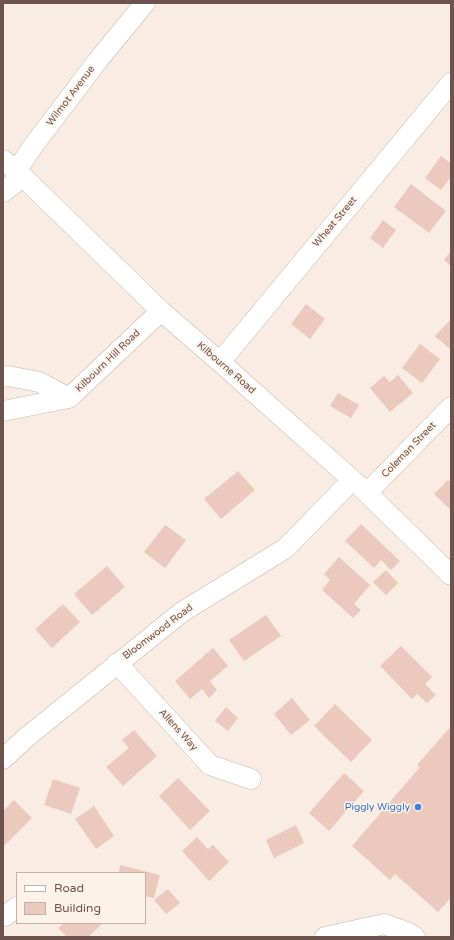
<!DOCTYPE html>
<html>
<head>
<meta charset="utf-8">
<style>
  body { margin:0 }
  #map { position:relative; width:454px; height:940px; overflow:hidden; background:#f9ede3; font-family:"Varela Round",sans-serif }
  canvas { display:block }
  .frame { position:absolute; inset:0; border:4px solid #6e534c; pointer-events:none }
  .legend { position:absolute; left:16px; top:872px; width:130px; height:52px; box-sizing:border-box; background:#fdf2e8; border:1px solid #c4b2aa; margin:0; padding:5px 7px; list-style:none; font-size:12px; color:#6e534c }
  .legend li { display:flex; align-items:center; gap:8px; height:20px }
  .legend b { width:20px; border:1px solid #c4b2aa }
</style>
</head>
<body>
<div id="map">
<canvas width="454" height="940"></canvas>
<div class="frame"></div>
<ul class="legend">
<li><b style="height:5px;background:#fff"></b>Road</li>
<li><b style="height:11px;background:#ebc9bd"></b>Building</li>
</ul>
</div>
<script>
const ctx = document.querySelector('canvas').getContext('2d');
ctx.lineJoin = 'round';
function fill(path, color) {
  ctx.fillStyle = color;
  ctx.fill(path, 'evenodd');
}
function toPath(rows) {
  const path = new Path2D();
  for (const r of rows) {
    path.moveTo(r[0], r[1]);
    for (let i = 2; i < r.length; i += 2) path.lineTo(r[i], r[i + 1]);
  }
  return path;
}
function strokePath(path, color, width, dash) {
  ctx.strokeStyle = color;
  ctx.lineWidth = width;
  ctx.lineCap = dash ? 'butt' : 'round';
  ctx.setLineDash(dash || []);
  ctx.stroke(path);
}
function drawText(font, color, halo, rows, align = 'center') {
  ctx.font = font + ' "Varela Round",sans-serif';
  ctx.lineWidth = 3;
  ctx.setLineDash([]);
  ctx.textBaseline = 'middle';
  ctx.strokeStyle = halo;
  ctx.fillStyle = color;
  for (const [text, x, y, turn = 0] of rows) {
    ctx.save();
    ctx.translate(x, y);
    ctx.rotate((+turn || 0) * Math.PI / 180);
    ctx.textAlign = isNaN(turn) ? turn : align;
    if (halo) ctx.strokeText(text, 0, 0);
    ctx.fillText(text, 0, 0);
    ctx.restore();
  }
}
const building = toPath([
  [441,156,451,163,451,177,441,190,425,178],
  [411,184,446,211,429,233,394,207],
  [383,220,396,230,383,248,370,238],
  [451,251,451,266,444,260],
  [306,304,325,319,310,339,291,324],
  [451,319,451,350,435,336],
  [420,344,440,359,422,383,402,368],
  [398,375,413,393,390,412,370,388,384,376,390,382],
  [338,393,359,405,351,418,330,406],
  [238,471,255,490,221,519,204,499],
  [448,480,451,483,451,510,434,494],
  [361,524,400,561,391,570,381,560,374,568,345,541],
  [165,525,186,540,165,568,144,552],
  [339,557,370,585,354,604,361,610,353,618,322,590,330,580,324,574],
  [107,566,125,587,92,615,74,594],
  [386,570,398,583,386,595,373,582],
  [63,604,80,622,52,648,35,629],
  [266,615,281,636,244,661,229,640],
  [401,646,432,677,425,684,436,695,427,703,417,694,412,699,380,666],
  [213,648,228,666,210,681,217,690,209,698,202,689,190,699,175,681],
  [292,698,310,720,291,735,274,714],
  [335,704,372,740,351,762,314,726],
  [226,707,238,718,228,731,215,721],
  [451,726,451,898,438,912,395,874,390,880,352,846,420,767,417,765],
  [134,730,157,756,123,786,106,767,129,748,122,740],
  [344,773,364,791,329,831,309,813],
  [178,778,210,811,190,830,159,796],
  [53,779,80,788,71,814,44,805],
  [14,800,32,818,3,847,3,811],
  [94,806,114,836,96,849,75,819],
  [296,825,304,843,274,858,266,840],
  [197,837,208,849,213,845,229,862,209,881,182,851],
  [120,865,160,875,154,898,145,896,145,873,119,873],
  [168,889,180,903,166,914,154,900],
  [64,923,103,923,88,937,67,937,58,928]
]);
const minor = toPath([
  [3,160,17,171,161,311,220,362,367,493,451,575],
  [3,192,15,183,17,171,30,150,99,59,145,3],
  [220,362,451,83],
  [3,377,8,376,39,382,69,398],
  [3,411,69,398,161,311],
  [367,493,451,407],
  [117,663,210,765,251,779],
  [3,759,28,736,182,612,286,548,352,480],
  [3,916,5,916,17,907],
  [325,937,384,924,409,933,415,937]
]);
const markers = [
  [418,807,4,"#3f7fe0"]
];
const streetNames = [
  ["Wilmot Avenue",71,96,-53],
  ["Wheat Street",335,222,-50],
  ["Kilbourn Hill Road",108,361,-44],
  ["Kilbourne Road",226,368,41],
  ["Coleman Street",409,450,-46],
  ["Bloomwood Road",158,632,-37],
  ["Allens Way",178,730,48]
];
const shopNames = [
  ["Piggly Wiggly",410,807]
];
fill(building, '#ebc9bd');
strokePath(minor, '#c8b4ab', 21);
strokePath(minor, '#fff', 20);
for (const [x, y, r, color] of markers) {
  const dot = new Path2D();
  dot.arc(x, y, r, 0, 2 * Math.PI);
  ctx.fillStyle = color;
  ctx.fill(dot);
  strokePath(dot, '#fdf2e8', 1.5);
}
drawText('10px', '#6e534c', '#fdf2e8', streetNames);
drawText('10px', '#366cbe', '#fdf2e8', shopNames, 'right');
</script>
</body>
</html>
